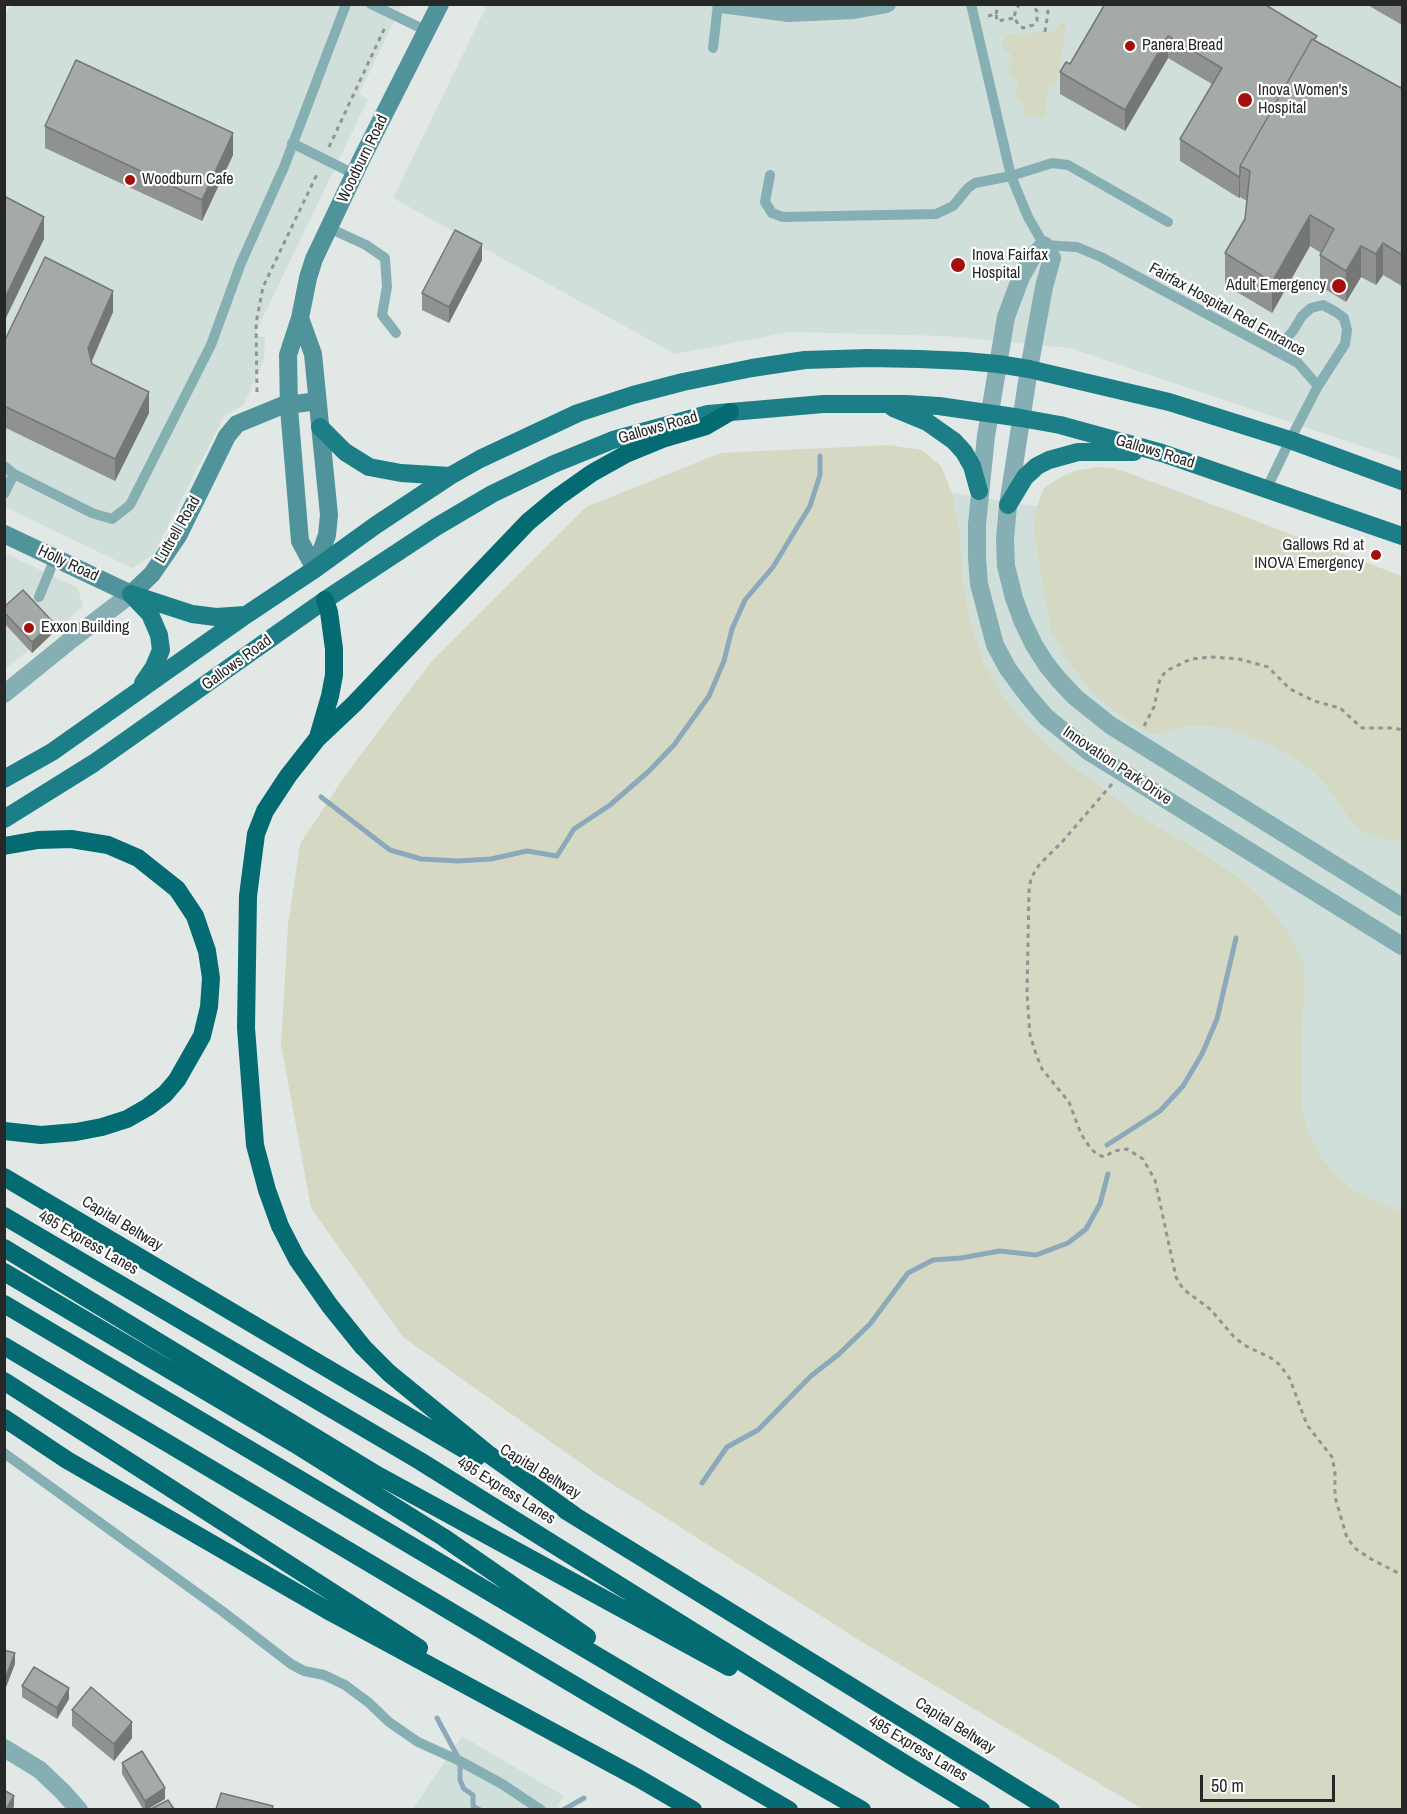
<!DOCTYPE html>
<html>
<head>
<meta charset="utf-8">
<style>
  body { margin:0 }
  #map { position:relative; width:1407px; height:1814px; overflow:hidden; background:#e2e8e6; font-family:"Archivo Narrow",sans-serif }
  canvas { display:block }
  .frame { position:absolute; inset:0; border:6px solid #262827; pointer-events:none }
  .scale { position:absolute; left:1200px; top:1775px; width:135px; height:27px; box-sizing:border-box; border:3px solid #262827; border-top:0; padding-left:8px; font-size:18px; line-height:21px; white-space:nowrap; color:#262827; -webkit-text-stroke:4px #fff; paint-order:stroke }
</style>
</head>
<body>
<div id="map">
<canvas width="1407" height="1814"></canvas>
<div class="frame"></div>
<div class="scale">50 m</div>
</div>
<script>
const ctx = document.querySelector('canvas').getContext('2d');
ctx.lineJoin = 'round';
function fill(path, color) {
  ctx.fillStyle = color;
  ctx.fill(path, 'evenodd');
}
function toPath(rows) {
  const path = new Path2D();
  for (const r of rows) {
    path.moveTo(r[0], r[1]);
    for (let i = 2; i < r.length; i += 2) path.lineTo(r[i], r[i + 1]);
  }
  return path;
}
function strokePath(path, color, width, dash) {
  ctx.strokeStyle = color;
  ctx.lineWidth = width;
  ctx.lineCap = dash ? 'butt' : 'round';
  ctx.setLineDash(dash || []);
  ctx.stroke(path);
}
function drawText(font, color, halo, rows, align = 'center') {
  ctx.font = font + ' "Archivo Narrow",sans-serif';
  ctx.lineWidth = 4.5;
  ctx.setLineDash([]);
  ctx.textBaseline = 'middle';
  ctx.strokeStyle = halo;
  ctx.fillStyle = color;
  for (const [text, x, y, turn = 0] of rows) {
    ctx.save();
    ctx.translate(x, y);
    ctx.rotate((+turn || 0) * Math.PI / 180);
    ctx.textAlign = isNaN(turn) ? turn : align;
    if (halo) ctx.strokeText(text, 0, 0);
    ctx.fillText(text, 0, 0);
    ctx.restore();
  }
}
const built = toPath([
  [11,4,402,5,359,94,368,99,255,334,265,338,264,359,244,405,225,415,153,555,132,568,5,507,4,18],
  [487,5,1402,5,1402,460,1070,348,943,336,790,332,675,354,393,198],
  [952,493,1037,506,1033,527,1037,550,1169,731,1182,727,1205,726,1229,729,1268,744,1287,754,1311,770,1327,787,1349,819,1387,841,1402,840,1402,1212,1355,1191,1337,1176,1320,1155,1309,1134,1302,1109,1302,1036,1305,993,1237,876,1187,843,1138,815,1054,752,1027,726,1000,692,983,660,971,623,963,581,960,533],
  [5,553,78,588,83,607,5,669],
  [462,1736,564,1796,557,1806,562,1809,412,1810]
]);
const green = toPath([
  [1062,22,1067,23,1056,85,1049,84,1044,118,1023,115,1024,107,1020,100,1014,97,1018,82,1010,74,1008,70,1012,58,1010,53,1003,49,1003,42,1007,36,1013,33,1024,36,1041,31,1052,32],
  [889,445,922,450,941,466,952,493,960,533,963,581,971,623,983,660,1000,692,1027,726,1054,752,1138,815,1187,843,1237,876,1262,899,1286,929,1304,965,1305,993,1302,1036,1302,1109,1309,1134,1320,1155,1337,1176,1355,1191,1402,1212,1402,1809,1142,1809,867,1645,596,1474,403,1337,311,1208,281,1044,288,925,300,844,349,770,432,661,586,507,720,453],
  [1096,467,1113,468,1134,475,1402,576,1402,840,1387,841,1364,832,1349,819,1327,787,1311,770,1287,754,1268,744,1229,729,1205,726,1182,727,1155,735,1139,727,1115,711,1095,695,1071,665,1051,631,1033,527,1037,506,1044,488,1059,478,1074,471]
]);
const stream = toPath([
  [321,797,390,850,421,859,458,861,491,859,527,851,557,856,574,829,610,805,648,772,674,745,709,696,724,661,732,629,745,600,773,567,810,506,820,475,820,456],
  [1107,1145,1160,1111,1183,1086,1202,1054,1217,1019,1236,938],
  [702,1483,727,1447,758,1430,811,1376,839,1354,870,1324,908,1273,933,1260,961,1258,1000,1251,1036,1255,1068,1243,1086,1229,1100,1204,1108,1174],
  [437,1718,460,1761,460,1780,464,1789,473,1795,473,1806,480,1810],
  [563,1810,584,1798]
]);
const path = toPath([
  [1020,4,1016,9,1014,18,1019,25,1023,28,1033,25,1037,21,1037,11,1031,4],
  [996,14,998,4],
  [988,16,996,14,997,21,1014,18],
  [1045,32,1048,12,1045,4],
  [329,147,386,25],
  [257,392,256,323,263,287,318,172],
  [1144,726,1154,707,1160,679,1166,671,1191,659,1213,657,1239,659,1268,667,1290,689,1314,701,1340,708,1362,728,1394,728,1402,730],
  [1112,784,1062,842,1039,865,1031,878,1029,891,1027,993,1030,1035,1036,1054,1042,1069,1069,1102,1081,1134,1091,1149,1097,1154,1104,1157,1114,1151,1127,1149,1143,1159,1155,1180,1176,1277,1183,1289,1210,1309,1235,1338,1246,1346,1271,1358,1280,1365,1290,1379,1307,1425,1332,1457,1335,1472,1335,1497,1347,1538,1356,1549,1371,1559,1402,1575]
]);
const lane = toPath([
  [371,4,427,31],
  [971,4,1011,176,1028,217,1044,245,1077,247,1101,257,1298,363,1318,386],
  [713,48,718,4],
  [292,143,354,174],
  [770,175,765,202,772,213,783,217,936,214,953,206,968,188,975,183,1011,176,1052,163,1068,165,1168,222],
  [329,228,366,245,385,258,387,287,382,315,396,333],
  [4,466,14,474,92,513,112,519,130,505,211,345,241,263,284,167,346,4],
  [1267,488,1290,440,1318,386,1345,344,1347,330,1344,318,1336,312,1323,305,1311,308,1302,316,1293,331,1275,351],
  [4,494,14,474],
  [39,597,55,558],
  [62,626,72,639],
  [4,1453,222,1611,291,1664,304,1671,324,1675,345,1685,368,1702,389,1722,418,1742,460,1761,502,1784,541,1810]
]);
const street = toPath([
  [721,4,789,13,854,10,887,4],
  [4,694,72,639,131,594],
  [1402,907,1110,725,1075,697,1059,680,1046,664,1034,645,1022,620,1014,598,1006,566,1005,539,1008,505,1029,369,1044,287,1052,258,1044,245,1033,256,1021,277,1006,317,986,436,977,524,977,558,979,584,995,645,1008,669,1028,696,1046,717,1088,751,1402,946],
  [4,1748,40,1770,63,1792,79,1810]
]);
const secondary = toPath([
  [300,318,313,354,329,515,327,535,315,569],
  [4,534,131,594,152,574,178,536,227,436,237,424,281,406,317,401],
  [315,569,300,541,289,408,288,355,300,318,308,278,314,259,362,158,440,4]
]);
const primary = toPath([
  [893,408,927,422,954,441,964,452,972,466,979,491],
  [320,427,345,452,369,467,401,473,450,476],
  [1008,505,1025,477,1037,466,1049,460,1078,452,1134,452],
  [131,594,150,614,159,635,161,650,154,667,143,683],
  [134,595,192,614,216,617,245,615],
  [4,779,52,752,246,615,315,569,376,525,450,476,480,459,578,413,633,395,683,382,752,368,805,360,868,358,919,359,965,361,998,364,1029,369,1169,402,1290,440,1402,481],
  [4,819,94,763,325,600,436,527,492,494,554,464,613,440,708,414,823,404,906,404,939,406,1021,418,1060,425,1162,453,1402,536]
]);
const highway = toPath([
  [318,737,330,696,334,675,334,649,329,612,325,600],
  [4,846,38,840,71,839,108,845,138,858,177,889,195,916,207,951,211,978,209,1007,202,1036,177,1080,165,1094,148,1107,127,1119,102,1127,76,1132,41,1135,4,1131],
  [4,1177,477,1457],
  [4,1216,420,1461,902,1762,981,1810],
  [4,1248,377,1475,729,1667],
  [4,1272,295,1444,443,1537,587,1637],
  [4,1304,722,1730,862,1810],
  [4,1346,598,1699,789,1810],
  [4,1381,419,1648],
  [4,1418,67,1460,327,1610,638,1778,693,1810],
  [565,1510,1051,1810],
  [574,1515,487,1453,389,1373,363,1347,330,1306,297,1259,280,1226,267,1190,255,1145,246,1028,248,896,256,834,265,811,288,776,317,739,354,704,528,522,558,497,592,473,626,454,665,438,706,426,730,412]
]);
const wall = toPath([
  [1366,4,1402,4,1402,25],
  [1268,7,1317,42,1401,88,1402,85,1402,286,1383,275,1376,285,1361,277,1346,302,1320,286,1320,255,1321,253,1310,246,1272,313,1225,285,1225,253,1245,219,1247,201,1240,197,1239,198,1180,161,1180,139,1212,84,1168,58,1125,131,1060,94,1060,72,1070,64],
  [45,126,233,155,202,221,45,148],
  [482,260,449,323,422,310,422,293],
  [113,312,92,361,92,364,149,413,115,481,4,427,4,342],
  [4,607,53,633,32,653,4,623],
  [22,1686,69,1699,57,1719,22,1697],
  [72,1710,132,1738,114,1761,72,1726],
  [122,1763,165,1799,148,1809,143,1809,122,1774]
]);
const shadedWall = toPath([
  [1168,36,1168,58,1125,131,1125,110],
  [233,133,233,155,202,221,202,200],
  [1240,175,1240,197,1239,198,1239,177],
  [1310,215,1310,246,1272,313,1272,282],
  [44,217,44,239,4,322,4,300],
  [1383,243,1383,275,1376,285,1376,254],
  [482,244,482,260,449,323,449,307],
  [1361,246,1361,277,1346,302,1346,271],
  [113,291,113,312,88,369,88,348],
  [149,392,149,413,115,481,115,459],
  [53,622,53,633,32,653,32,642],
  [15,1653,15,1664,5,1690,5,1679],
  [69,1688,69,1699,57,1719,57,1708],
  [132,1722,132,1738,114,1761,114,1744],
  [165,1788,165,1799,148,1809,145,1809,145,1801],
  [14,1796,14,1807,12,1809,6,1809]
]);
const building = toPath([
  [1105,4,1264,4,1317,36,1314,40,1312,39,1240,166,1240,175,1239,177,1180,139,1222,68,1168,36,1125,110,1060,72,1066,62,1070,64,1105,4],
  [1312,39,1401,88,1402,85,1402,255,1383,243,1376,254,1361,246,1346,271,1320,255,1334,229,1310,215,1272,282,1225,253,1245,219,1250,171,1240,166,1312,39],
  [76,60,233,133,202,200,45,126,76,60],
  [4,196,44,217,4,300,4,196],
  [455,230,482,244,449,307,422,293,455,230],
  [45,257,113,291,88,348,92,364,149,392,115,459,4,406,4,342,45,257],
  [23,590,53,622,32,642,4,612,4,607,23,590],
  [4,1650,15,1653,5,1679,4,1679,4,1650],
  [34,1667,69,1688,57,1708,22,1686,34,1667],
  [91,1687,132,1722,114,1744,72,1710,91,1687],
  [142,1751,165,1788,145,1801,122,1763,142,1751],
  [4,1790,14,1796,6,1809,4,1809,4,1790],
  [221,1793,273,1806,272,1809,216,1809,221,1793],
  [168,1800,174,1809,151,1809,168,1800]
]);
const markers = [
  [1130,46,6,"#a40f0c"],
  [1245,100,8,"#a40f0c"],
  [130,180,6,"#a40f0c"],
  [958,265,8,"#a40f0c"],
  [1339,286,8,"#a40f0c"],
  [1376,555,6,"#a40f0c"],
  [29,628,6,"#a40f0c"]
];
const poiNames = [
  ["Panera Bread",1142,46],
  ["Inova Women's",1258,91],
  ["Hospital",1258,109],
  ["Woodburn Cafe",142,180],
  ["Inova Fairfax",972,256],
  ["Hospital",972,274],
  ["Adult Emergency",1326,286,"right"],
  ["Gallows Rd at",1364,546,"right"],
  ["INOVA Emergency",1364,564,"right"],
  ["Exxon Building",41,628]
];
const streetNames = [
  ["Woodburn Road",363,159,-64],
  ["Fairfax Hospital Red Entrance",1227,310,29],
  ["Gallows Road",658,428,-16],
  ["Gallows Road",1155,452,17],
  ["Luttrell Road",178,530,-60],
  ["Holly Road",68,564,25],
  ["Gallows Road",237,663,-36],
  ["Innovation Park Drive",1117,766,34],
  ["Capital Beltway",122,1224,31],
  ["495 Express Lanes",88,1243,30],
  ["Capital Beltway",540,1472,31],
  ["495 Express Lanes",506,1491,32],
  ["Capital Beltway",955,1726,32],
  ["495 Express Lanes",918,1749,31]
];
fill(built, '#d1dfda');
fill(green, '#d5d9c3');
strokePath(stream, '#8ba9ba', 5);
strokePath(path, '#909593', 3, [4.5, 4.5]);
strokePath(lane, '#85afb3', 10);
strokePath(street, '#85afb3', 18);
strokePath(secondary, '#50939a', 18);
strokePath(primary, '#1c7f87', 18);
strokePath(highway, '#046b72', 18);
fill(wall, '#8f928f');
fill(shadedWall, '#747774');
fill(building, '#a6aaa6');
strokePath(building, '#747774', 1.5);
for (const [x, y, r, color] of markers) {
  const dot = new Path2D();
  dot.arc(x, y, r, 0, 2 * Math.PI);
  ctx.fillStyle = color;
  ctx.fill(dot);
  strokePath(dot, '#fff', 2);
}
drawText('16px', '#262827', '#fff', poiNames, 'left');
drawText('16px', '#262827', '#fff', streetNames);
</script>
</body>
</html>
